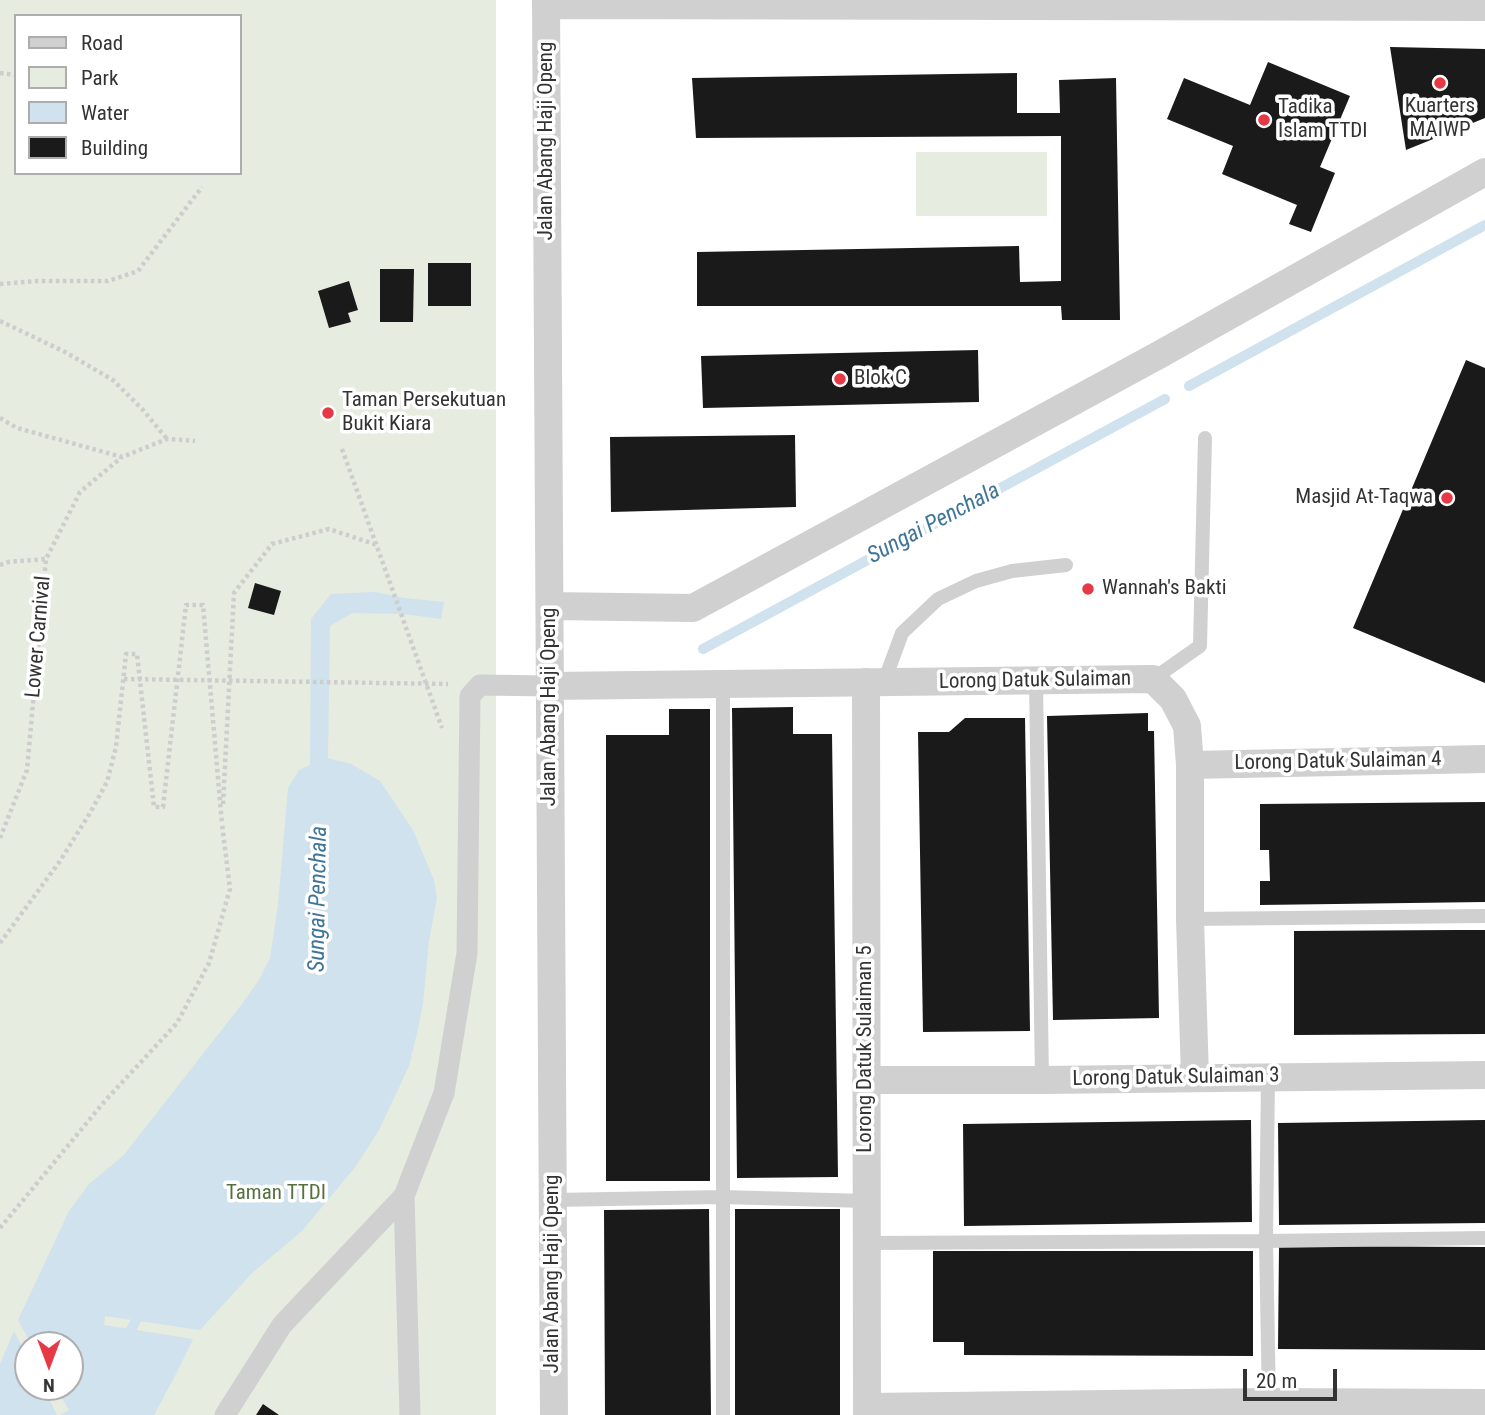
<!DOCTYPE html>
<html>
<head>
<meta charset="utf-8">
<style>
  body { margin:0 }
  #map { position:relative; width:1485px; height:1415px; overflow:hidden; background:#fff; font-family:"Roboto Condensed",sans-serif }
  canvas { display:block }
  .legend { position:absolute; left:14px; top:14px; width:228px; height:161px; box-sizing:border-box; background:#fff; border:2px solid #adadad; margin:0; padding:9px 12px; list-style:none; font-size:21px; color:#333 }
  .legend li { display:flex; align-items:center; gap:14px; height:35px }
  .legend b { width:35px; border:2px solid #adadad }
  .north { position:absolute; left:14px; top:1331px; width:70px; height:70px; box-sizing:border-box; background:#fff; border:2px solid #adadad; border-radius:50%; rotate:180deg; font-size:19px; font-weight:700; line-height:28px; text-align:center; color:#333 }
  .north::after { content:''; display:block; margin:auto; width:24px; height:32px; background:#e63946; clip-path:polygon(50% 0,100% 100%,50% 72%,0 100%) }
  .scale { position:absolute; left:1243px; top:1369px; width:94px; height:32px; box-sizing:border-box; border:4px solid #333; border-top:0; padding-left:9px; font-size:21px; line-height:24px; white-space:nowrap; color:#333; -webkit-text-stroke:5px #fff; paint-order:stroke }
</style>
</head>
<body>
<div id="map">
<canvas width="1485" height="1415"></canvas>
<ul class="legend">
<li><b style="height:9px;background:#d0d0d0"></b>Road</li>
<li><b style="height:19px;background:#e6ecdf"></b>Park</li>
<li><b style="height:19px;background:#cfe2ee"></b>Water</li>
<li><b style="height:19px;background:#1a1a1a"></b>Building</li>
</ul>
<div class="north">N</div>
<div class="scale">20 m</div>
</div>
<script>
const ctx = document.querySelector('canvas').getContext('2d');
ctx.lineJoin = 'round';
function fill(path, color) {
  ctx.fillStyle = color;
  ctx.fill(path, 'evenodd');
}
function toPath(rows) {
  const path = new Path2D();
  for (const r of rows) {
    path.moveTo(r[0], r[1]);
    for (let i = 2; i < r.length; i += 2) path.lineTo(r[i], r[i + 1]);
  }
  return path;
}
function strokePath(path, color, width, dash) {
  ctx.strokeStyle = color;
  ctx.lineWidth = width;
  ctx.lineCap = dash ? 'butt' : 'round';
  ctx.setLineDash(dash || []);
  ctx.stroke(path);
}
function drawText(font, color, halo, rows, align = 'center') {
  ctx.font = font + ' "Roboto Condensed",sans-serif';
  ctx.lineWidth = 7;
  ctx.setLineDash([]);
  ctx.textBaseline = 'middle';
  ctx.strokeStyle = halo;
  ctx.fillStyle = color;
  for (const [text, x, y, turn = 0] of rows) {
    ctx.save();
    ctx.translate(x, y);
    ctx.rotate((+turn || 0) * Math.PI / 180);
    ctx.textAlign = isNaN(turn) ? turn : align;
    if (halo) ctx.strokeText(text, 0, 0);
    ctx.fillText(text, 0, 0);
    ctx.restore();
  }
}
const green = toPath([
  [0,0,496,0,496,1415,0,1415],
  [16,16,240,16,240,173,16,173],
  [28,1345,70,1345,70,1387,28,1387],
  [916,152,1047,152,1047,216,916,216]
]);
const water = toPath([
  [375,592,404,598,444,602,441,619,404,614,352,613,330,626,328,758,351,764,380,781,413,830,434,880,437,898,429,941,423,1003,417,1033,409,1066,379,1130,356,1166,302,1231,252,1273,200,1330,105,1316,104,1325,193,1339,178,1370,154,1415,60,1415,69,1410,56,1387,70,1387,70,1345,32,1345,18,1320,69,1211,89,1184,123,1156,242,1004,259,980,270,958,278,905,288,788,299,770,310,765,311,619,331,594],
  [14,1331,28,1358,28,1387,43,1387,57,1415,0,1415,0,1364]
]);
const stream = toPath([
  [1189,386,1485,225],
  [703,649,1165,399],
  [125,1341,141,1311]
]);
const building = toPath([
  [1390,47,1485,49,1485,118,1406,150],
  [1268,62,1350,96,1320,167,1335,173,1311,232,1289,224,1297,205,1222,174,1233,146,1167,119,1184,78,1250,105],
  [1017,73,1017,113,1060,113,1059,80,1116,78,1120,320,1062,320,1061,306,697,306,697,252,1019,246,1020,282,1061,281,1061,136,696,138,692,78],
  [428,263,471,263,471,306,428,306],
  [380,269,414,269,413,322,380,322],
  [349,281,358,310,348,313,351,322,329,328,318,291],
  [978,350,979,402,703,408,701,356],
  [1466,360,1485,368,1485,683,1353,628],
  [795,435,796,507,611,512,610,437],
  [255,583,281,591,274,615,248,608],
  [793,707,793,734,832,734,838,1177,737,1178,732,708],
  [669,709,710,709,710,1181,606,1181,606,735,669,735],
  [1148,713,1148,731,1154,731,1159,1018,1053,1020,1047,716],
  [965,718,1025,718,1030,1031,923,1032,918,732,949,732],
  [1485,802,1485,902,1260,905,1260,881,1270,881,1269,850,1260,850,1260,804],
  [1455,930,1485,930,1485,1034,1294,1035,1294,931],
  [1251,1120,1252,1222,964,1226,963,1124],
  [1485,1120,1485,1223,1279,1225,1278,1123],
  [709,1209,711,1415,605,1415,604,1210],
  [735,1209,840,1209,840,1415,735,1415],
  [1279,1246,1485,1247,1485,1350,1278,1349],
  [933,1251,1253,1251,1253,1356,964,1355,964,1342,933,1342],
  [263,1404,279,1415,256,1415]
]);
const path = toPath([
  [0,73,16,75],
  [0,284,36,281,108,281,138,271,202,187],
  [0,321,65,352,113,380,143,410,167,439],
  [0,418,17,428,122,457,167,439,195,441],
  [342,449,442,728],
  [0,565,8,562,46,559],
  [124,679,448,684],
  [223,804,234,593,272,544,329,529,377,545],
  [0,838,27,770,46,559,80,492,122,457],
  [0,943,60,861,90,813,107,782,116,747,126,654,137,654,154,807,163,807,186,605,203,605,222,824],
  [0,1228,104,1102,177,1023,209,963,230,889,222,824]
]);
const service = toPath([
  [1153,679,1200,646,1205,438],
  [1036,681,1042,1080],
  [884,682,902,633,938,599,976,581,1012,571,1066,565],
  [1190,919,1485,916],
  [1268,1076,1266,1241,1269,1402],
  [553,1200,722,1197,866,1201],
  [866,1243,1266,1241,1485,1238],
  [723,1415,723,684]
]);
const pedestrian = toPath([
  [404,1196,410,1415],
  [225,1415,282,1325,404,1196,444,1093,467,953,470,696,480,685,550,686]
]);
const minor = toPath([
  [546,0,554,1415],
  [546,5,1485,7],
  [550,606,693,608,1157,356,1485,172],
  [866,682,867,1415],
  [550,686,1153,679,1173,699,1187,726,1190,765,1190,919,1195,1077],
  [1190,765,1485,759],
  [866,1080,1042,1080,1485,1075],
  [867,1407,1269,1402,1485,1403]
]);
const markers = [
  [1440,83,7,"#e63946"],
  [1264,120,7,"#e63946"],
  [840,379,7,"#e63946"],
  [328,413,7,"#e63946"],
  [1447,498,7,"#e63946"],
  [1088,589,7,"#e63946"]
];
const poiNames = [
  ["Kuarters",1440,107,"center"],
  ["MAIWP",1440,131,"center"],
  ["Tadika",1278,108],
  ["Islam TTDI",1278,132],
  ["Blok C",854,379],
  ["Taman Persekutuan",342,401],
  ["Bukit Kiara",342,425],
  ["Masjid At-Taqwa",1433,498,"right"],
  ["Wannah's Bakti",1102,589]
];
const streetNames = [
  ["Jalan Abang Haji Openg",547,141,-90],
  ["Lower Carnival",39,637,-85],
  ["Lorong Datuk Sulaiman",1035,681,-1],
  ["Jalan Abang Haji Openg",550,707,-90],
  ["Lorong Datuk Sulaiman 4",1338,762,-1],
  ["Lorong Datuk Sulaiman 5",866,1049,-90],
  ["Lorong Datuk Sulaiman 3",1176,1078,-1],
  ["Jalan Abang Haji Openg",553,1274,-90]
];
const parkNames = [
  ["Taman TTDI",276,1194]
];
const waterNames = [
  ["Sungai Penchala",934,524,-28],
  ["Sungai Penchala",319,899,-89]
];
fill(green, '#e6ecdf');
fill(water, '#cfe2ee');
strokePath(stream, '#cfe2ee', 10);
fill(building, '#1a1a1a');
strokePath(path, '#cdcdcd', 4.5, [3.5, 3.5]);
strokePath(service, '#d0d0d0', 14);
strokePath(pedestrian, '#d0d0d0', 21);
strokePath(minor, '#d0d0d0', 28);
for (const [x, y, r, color] of markers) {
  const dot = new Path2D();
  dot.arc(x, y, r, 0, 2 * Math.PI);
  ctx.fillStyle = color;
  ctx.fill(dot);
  strokePath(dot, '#fff', 2.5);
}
drawText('21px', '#333', '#fff', poiNames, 'left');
drawText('21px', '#333', '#fff', streetNames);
drawText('21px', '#56703f', '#fff', parkNames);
drawText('italic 23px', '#3f7597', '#fff', waterNames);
</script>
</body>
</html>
